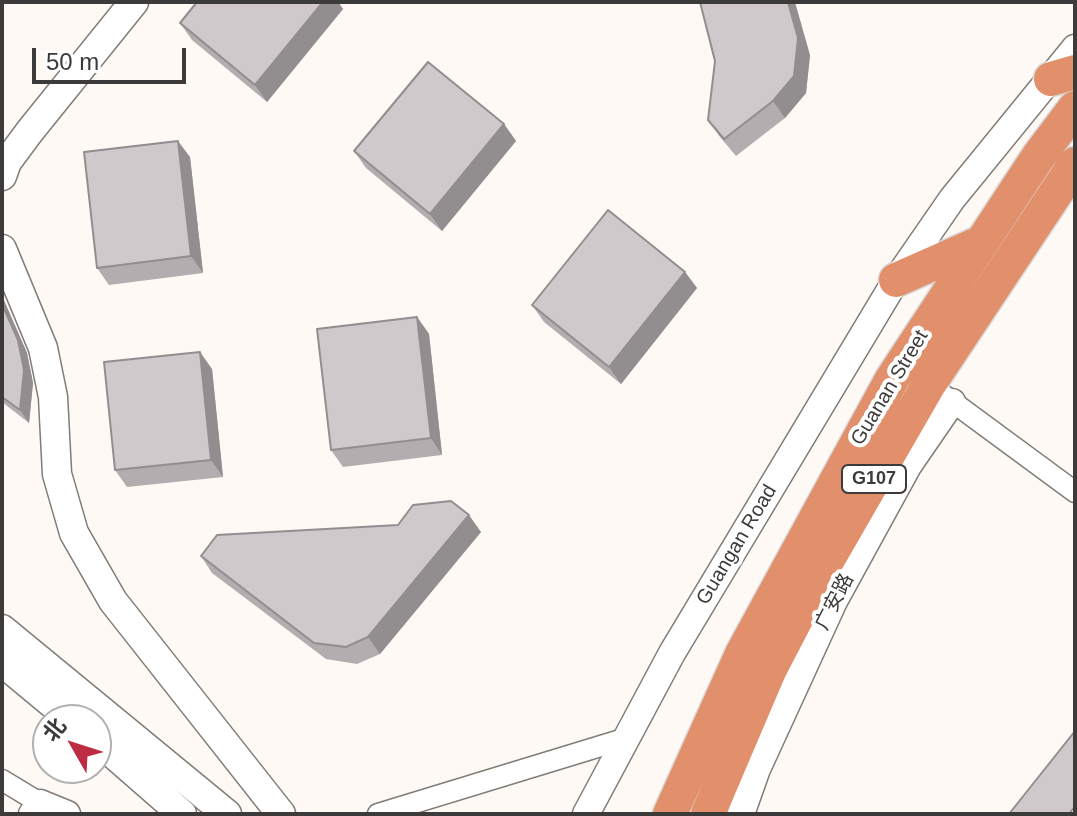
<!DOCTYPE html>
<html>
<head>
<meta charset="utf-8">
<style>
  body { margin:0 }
  #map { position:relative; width:1077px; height:816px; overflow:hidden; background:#fef9f4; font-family:Helvetica,"Noto Sans SC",sans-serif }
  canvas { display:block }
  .frame { position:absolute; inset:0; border:4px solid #3d3b39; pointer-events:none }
  .north { position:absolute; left:32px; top:704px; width:80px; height:80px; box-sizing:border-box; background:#fff; border:2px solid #b1b1b0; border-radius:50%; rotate:309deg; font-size:22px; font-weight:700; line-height:32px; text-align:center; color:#3d3b39 }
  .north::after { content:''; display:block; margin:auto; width:28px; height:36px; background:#bd2c43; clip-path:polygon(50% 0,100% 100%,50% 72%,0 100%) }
  .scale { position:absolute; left:32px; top:48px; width:154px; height:36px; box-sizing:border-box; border:4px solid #3d3b39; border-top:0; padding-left:10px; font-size:24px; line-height:28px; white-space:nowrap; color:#3d3b39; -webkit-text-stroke:6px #fff; paint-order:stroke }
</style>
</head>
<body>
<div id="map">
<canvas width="1077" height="816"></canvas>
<div class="frame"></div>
<div class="north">北</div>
<div class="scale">50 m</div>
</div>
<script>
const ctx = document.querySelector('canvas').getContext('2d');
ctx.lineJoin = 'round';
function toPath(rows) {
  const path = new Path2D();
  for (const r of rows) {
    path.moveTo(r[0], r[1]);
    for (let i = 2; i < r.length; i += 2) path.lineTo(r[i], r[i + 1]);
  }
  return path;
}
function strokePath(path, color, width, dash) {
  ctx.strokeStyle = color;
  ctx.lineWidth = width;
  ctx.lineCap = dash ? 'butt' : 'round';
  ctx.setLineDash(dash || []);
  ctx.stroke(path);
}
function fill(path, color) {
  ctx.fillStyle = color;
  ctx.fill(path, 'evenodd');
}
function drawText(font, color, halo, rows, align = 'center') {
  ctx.font = font + ' Helvetica,"Noto Sans SC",sans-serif';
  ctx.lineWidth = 8;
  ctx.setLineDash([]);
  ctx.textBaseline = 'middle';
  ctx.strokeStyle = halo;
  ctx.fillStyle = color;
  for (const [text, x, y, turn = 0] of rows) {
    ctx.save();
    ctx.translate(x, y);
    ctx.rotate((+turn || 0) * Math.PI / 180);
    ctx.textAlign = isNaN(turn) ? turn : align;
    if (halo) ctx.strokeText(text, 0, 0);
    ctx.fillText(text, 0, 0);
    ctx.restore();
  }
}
const minor = toPath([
  [942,394,1075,492],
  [2,780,40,803],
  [378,814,627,738]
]);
const tertiary = toPath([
  [32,814,40,803,67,814],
  [586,814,672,653,896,280,952,199,1075,48],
  [741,814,757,769,834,601,908,466,952,402]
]);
const secondary = toPath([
  [2,176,7,162,30,131,134,2],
  [2,249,43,348,53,397,57,474,74,533,113,601,281,814],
  [2,629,227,814],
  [2,662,72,720],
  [96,739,182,814]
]);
const trunk = toPath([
  [1051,79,1075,72],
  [896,280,980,243],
  [670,814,742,654,892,379,1038,157,1075,108],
  [708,814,769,671,820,573,929,384,1075,164]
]);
const wall = toPath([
  [197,2,338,2,343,9,267,102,192,40,180,23],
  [810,55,806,93,785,118,736,156,720,137,708,120,715,61],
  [504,124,516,141,442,231,366,168,354,151],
  [190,157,203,273,109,285,97,268],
  [685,272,697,288,621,384,544,322,532,305],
  [2,296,27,353,33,383,29,423,2,402],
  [417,317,429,334,442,455,343,467,331,450],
  [212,369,223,477,127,487,115,470],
  [481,532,380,654,357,664,326,659,212,573,201,556]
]);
const shadedWall = toPath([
  [323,2,338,2,343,9,267,102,255,85],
  [788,2,795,2,810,55,806,93,785,118,773,101],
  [504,124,516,141,442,231,430,214],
  [178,141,190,157,203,273,191,256],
  [685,272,697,288,621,384,609,367],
  [2,296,27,353,33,383,29,423,20,410,2,304],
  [417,317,429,334,442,455,431,438],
  [200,352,212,369,223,477,211,460],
  [469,515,481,532,380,654,368,637]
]);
const building = toPath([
  [197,2,323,2,255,85,180,23,197,2],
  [700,2,788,2,798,38,794,76,773,101,724,139,708,120,715,61,700,2],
  [428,62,504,124,430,214,354,151,428,62],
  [178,141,191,256,97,268,84,152,178,141],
  [608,210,685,272,609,367,532,305,608,210],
  [2,304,18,340,24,370,20,410,2,397,2,304],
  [417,317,431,438,331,450,317,329,417,317],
  [200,352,211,460,115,470,104,362,200,352],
  [451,501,469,515,368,637,346,647,314,643,201,556,217,535,398,525,413,505,451,501],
  [1075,731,1075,806,1069,814,1009,814,1075,731]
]);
const shields = [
  [874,479,64]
];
const shieldNames = [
  ["G107",874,479]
];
const streetNames = [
  ["Guanan Street",890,388,-59],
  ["Guangan Road",737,545,-59],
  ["广安路",835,602,-63]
];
strokePath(minor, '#807c77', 23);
strokePath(tertiary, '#807c77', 29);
strokePath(secondary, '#807c77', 31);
strokePath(trunk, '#d8d8d7', 37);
strokePath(minor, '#fff', 20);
strokePath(tertiary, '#fff', 26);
strokePath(secondary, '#fff', 28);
strokePath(trunk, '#e2906c', 34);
fill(wall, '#b3adaf');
fill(shadedWall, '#928d8e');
fill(building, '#d0c9cb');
strokePath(building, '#928d8e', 2);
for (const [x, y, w] of shields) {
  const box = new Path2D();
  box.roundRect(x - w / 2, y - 14, w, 28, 6);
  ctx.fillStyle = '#fff';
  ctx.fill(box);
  strokePath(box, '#3d3b39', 2);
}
drawText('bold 18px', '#3d3b39', null, shieldNames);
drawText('20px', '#3d3b39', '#fff', streetNames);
</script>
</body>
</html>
